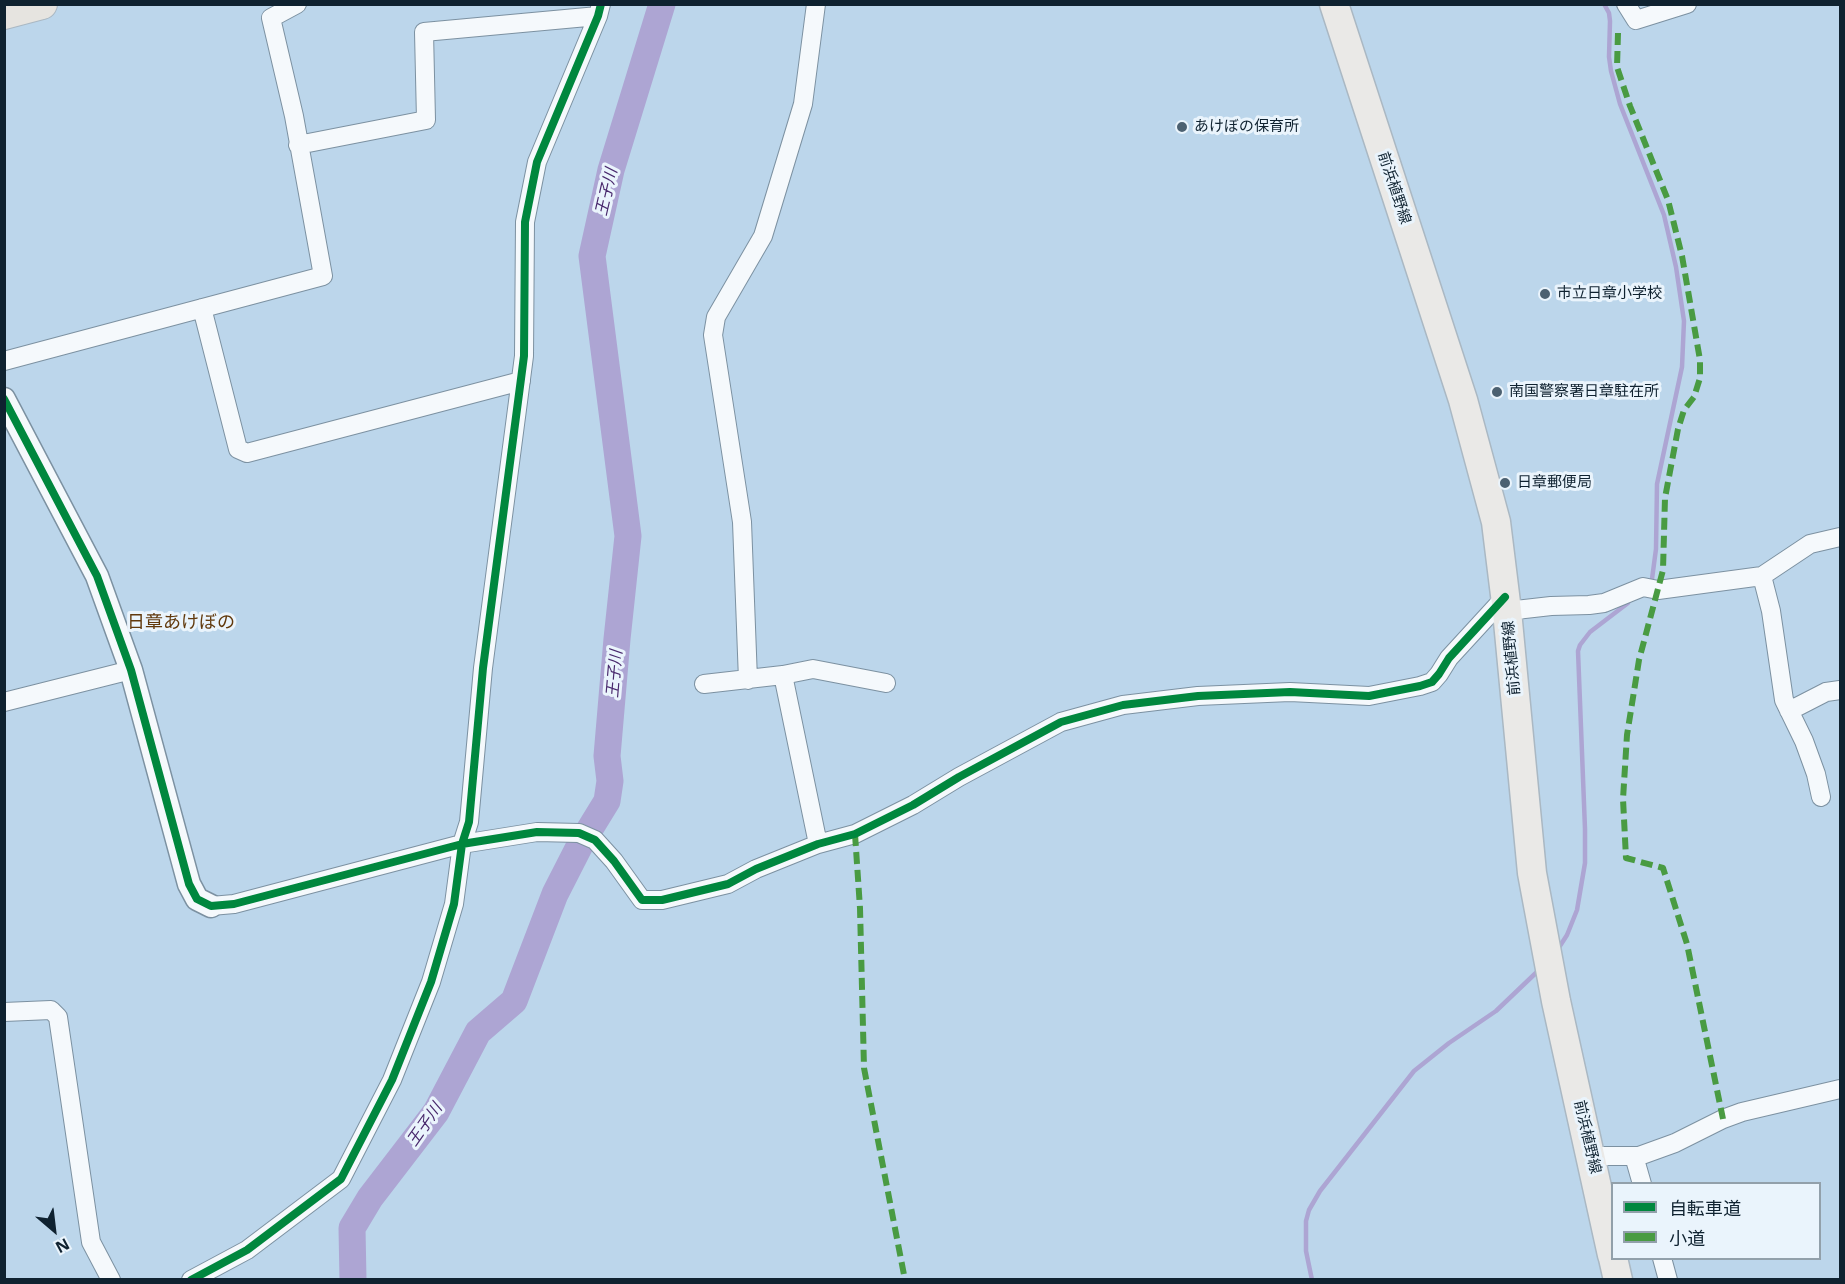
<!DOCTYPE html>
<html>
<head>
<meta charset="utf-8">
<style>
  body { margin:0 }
  #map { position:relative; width:1845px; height:1284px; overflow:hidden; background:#bcd6eb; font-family:"Noto Sans","Noto Sans JP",sans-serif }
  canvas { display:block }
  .frame { position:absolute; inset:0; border:6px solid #0f2230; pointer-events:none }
  .legend { position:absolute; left:1611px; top:1182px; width:210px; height:78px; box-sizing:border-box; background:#eaf4fc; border:2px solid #92a0aa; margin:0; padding:8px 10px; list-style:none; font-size:18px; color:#0f2230 }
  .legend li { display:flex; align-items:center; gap:12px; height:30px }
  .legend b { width:30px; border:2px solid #92a0aa }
  .north { position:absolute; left:24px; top:1200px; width:60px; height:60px; -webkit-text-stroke:4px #eaf4fc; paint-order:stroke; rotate:152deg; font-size:16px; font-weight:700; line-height:24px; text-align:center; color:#0f2230 }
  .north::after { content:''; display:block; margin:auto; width:21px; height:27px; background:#0f2230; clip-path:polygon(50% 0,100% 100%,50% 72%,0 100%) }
</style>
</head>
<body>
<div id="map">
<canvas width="1845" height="1284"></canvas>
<div class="frame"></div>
<ul class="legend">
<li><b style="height:8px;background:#00873e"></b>自転車道</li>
<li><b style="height:8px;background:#499b42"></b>小道</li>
</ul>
<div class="north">N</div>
</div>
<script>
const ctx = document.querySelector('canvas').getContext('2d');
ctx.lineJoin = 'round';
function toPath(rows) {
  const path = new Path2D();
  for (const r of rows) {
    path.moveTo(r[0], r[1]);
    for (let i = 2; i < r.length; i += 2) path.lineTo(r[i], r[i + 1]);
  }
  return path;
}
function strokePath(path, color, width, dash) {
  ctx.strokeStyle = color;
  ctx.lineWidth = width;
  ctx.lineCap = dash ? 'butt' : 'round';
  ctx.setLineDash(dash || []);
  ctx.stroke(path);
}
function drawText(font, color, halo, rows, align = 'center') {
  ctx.font = font + ' "Noto Sans","Noto Sans JP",sans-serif';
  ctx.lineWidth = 6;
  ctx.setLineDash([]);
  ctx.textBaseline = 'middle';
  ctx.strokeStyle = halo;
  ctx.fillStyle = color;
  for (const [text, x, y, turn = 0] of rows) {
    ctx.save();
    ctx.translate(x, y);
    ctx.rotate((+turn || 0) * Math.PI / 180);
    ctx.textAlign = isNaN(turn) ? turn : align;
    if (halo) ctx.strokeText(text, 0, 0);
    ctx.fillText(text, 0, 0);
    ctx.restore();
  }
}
const stream = toPath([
  [1604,4,1609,13,1610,21,1609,57,1611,71,1620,104,1664,215,1676,267,1684,321,1682,367,1657,484,1656,549,1652,579],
  [1558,949,1567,935,1577,910,1585,863,1585,829,1578,651,1580,645,1590,632,1628,603],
  [1312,1280,1306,1251,1306,1221,1309,1210,1320,1191,1414,1071,1449,1043,1496,1011,1540,969]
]);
const river = toPath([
  [353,1280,352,1228,370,1198,436,1112,478,1032,514,1001,555,894,580,845,607,801,610,781,607,756,617,639,628,536,592,256,611,170,662,4]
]);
const minor = toPath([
  [1626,4,1636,20,1687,4],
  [298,145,426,120,424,32,598,16],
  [202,308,238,449,247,453,521,381],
  [4,361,323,276,294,116,271,18,297,4],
  [1762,576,1771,611,1784,700,1804,741,1816,774,1821,797],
  [1507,611,1551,606,1589,605,1604,603,1643,587,1658,590,1762,576,1810,544,1840,537],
  [783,675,818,844],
  [748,680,742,522,713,335,716,317,763,236,803,104,816,4],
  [704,684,783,675,813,669,886,683],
  [4,702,131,670],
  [1789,711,1826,692,1840,690],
  [211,906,234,904,462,844,537,832,579,833,595,840,614,861,642,900,662,900,728,884,756,869,818,844,855,834,913,805,959,777,1061,722,1123,705,1198,696,1290,692,1369,696,1420,686,1432,682,1439,674,1449,658,1505,597],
  [4,1012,51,1010,58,1017,91,1242,111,1280],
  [1591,1156,1639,1156,1675,1143,1723,1119,1742,1112,1840,1089],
  [1634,1156,1642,1184],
  [1662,1258,1668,1280],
  [191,1280,247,1250,341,1179,392,1080,431,982,454,904,462,844,469,822,483,668,524,356,525,222,537,162,598,16,601,4]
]);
const tertiary = toPath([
  [4,399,97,576,131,670,189,884,197,899,211,906]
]);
const primary = toPath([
  [1334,4,1463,400,1496,522,1507,611,1532,873,1556,1001,1612,1255],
  [1613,1258,1618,1280]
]);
const trunk = toPath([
  [4,14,42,4]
]);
const quiet = toPath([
  [1618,33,1617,67,1630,106,1668,200,1682,256,1700,360,1700,378,1694,397,1684,410,1678,429,1665,498,1663,570,1639,660,1627,735,1623,799,1626,858,1663,868,1687,944,1723,1119],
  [855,834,860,908,864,1068,905,1280]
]);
const cycleway = toPath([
  [4,399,97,576,131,670,189,884,197,899,211,906,234,904,462,844,537,832,579,833,595,840,614,861,642,900,662,900,728,884,756,869,818,844,855,834,913,805,959,777,1061,722,1123,705,1198,696,1290,692,1369,696,1420,686,1432,682,1439,674,1449,658,1505,597],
  [191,1280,247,1250,341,1179,392,1080,431,982,454,904,462,844,469,822,483,668,524,356,525,222,537,162,598,16,601,4]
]);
const markers = [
  [1182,127,6,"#4c6171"],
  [1545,294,6,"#4c6171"],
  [1497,392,6,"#4c6171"],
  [1505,483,6,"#4c6171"]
];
const poiNames = [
  ["あけぼの保育所",1194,127],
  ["市立日章小学校",1557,294],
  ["南国警察署日章駐在所",1509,392],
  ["日章郵便局",1517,483]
];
const streetNames = [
  ["前浜植野線",1394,188,72],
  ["前浜植野線",1512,658,-95],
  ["前浜植野線",1587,1137,77]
];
const waterNames = [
  ["王子川",607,192,-77],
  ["王子川",615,674,-85],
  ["王子川",425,1125,-55]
];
const quarterNames = [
  ["日章あけぼの",181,623]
];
strokePath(stream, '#ada5d3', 4.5);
strokePath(river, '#ada5d3', 27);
strokePath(minor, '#7c91a1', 20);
strokePath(tertiary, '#7c91a1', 25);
strokePath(primary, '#aab8c3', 31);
strokePath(trunk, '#aab8c3', 32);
strokePath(minor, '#f5f9fc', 18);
strokePath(tertiary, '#f5f9fc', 22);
strokePath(primary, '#eae9e7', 28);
strokePath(trunk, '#e6e4e0', 30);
strokePath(quiet, '#499b42', 6, [12, 6]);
strokePath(cycleway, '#00873e', 8);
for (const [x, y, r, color] of markers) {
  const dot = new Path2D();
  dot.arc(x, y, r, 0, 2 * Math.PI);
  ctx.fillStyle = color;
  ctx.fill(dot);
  strokePath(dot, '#eaf4fc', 2);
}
drawText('15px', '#0f2230', '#eaf4fc', poiNames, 'left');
drawText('15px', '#0f2230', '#eaf4fc', streetNames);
drawText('italic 16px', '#48286c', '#eaf4fc', waterNames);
drawText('18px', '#61390c', '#eaf4fc', quarterNames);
</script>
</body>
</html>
